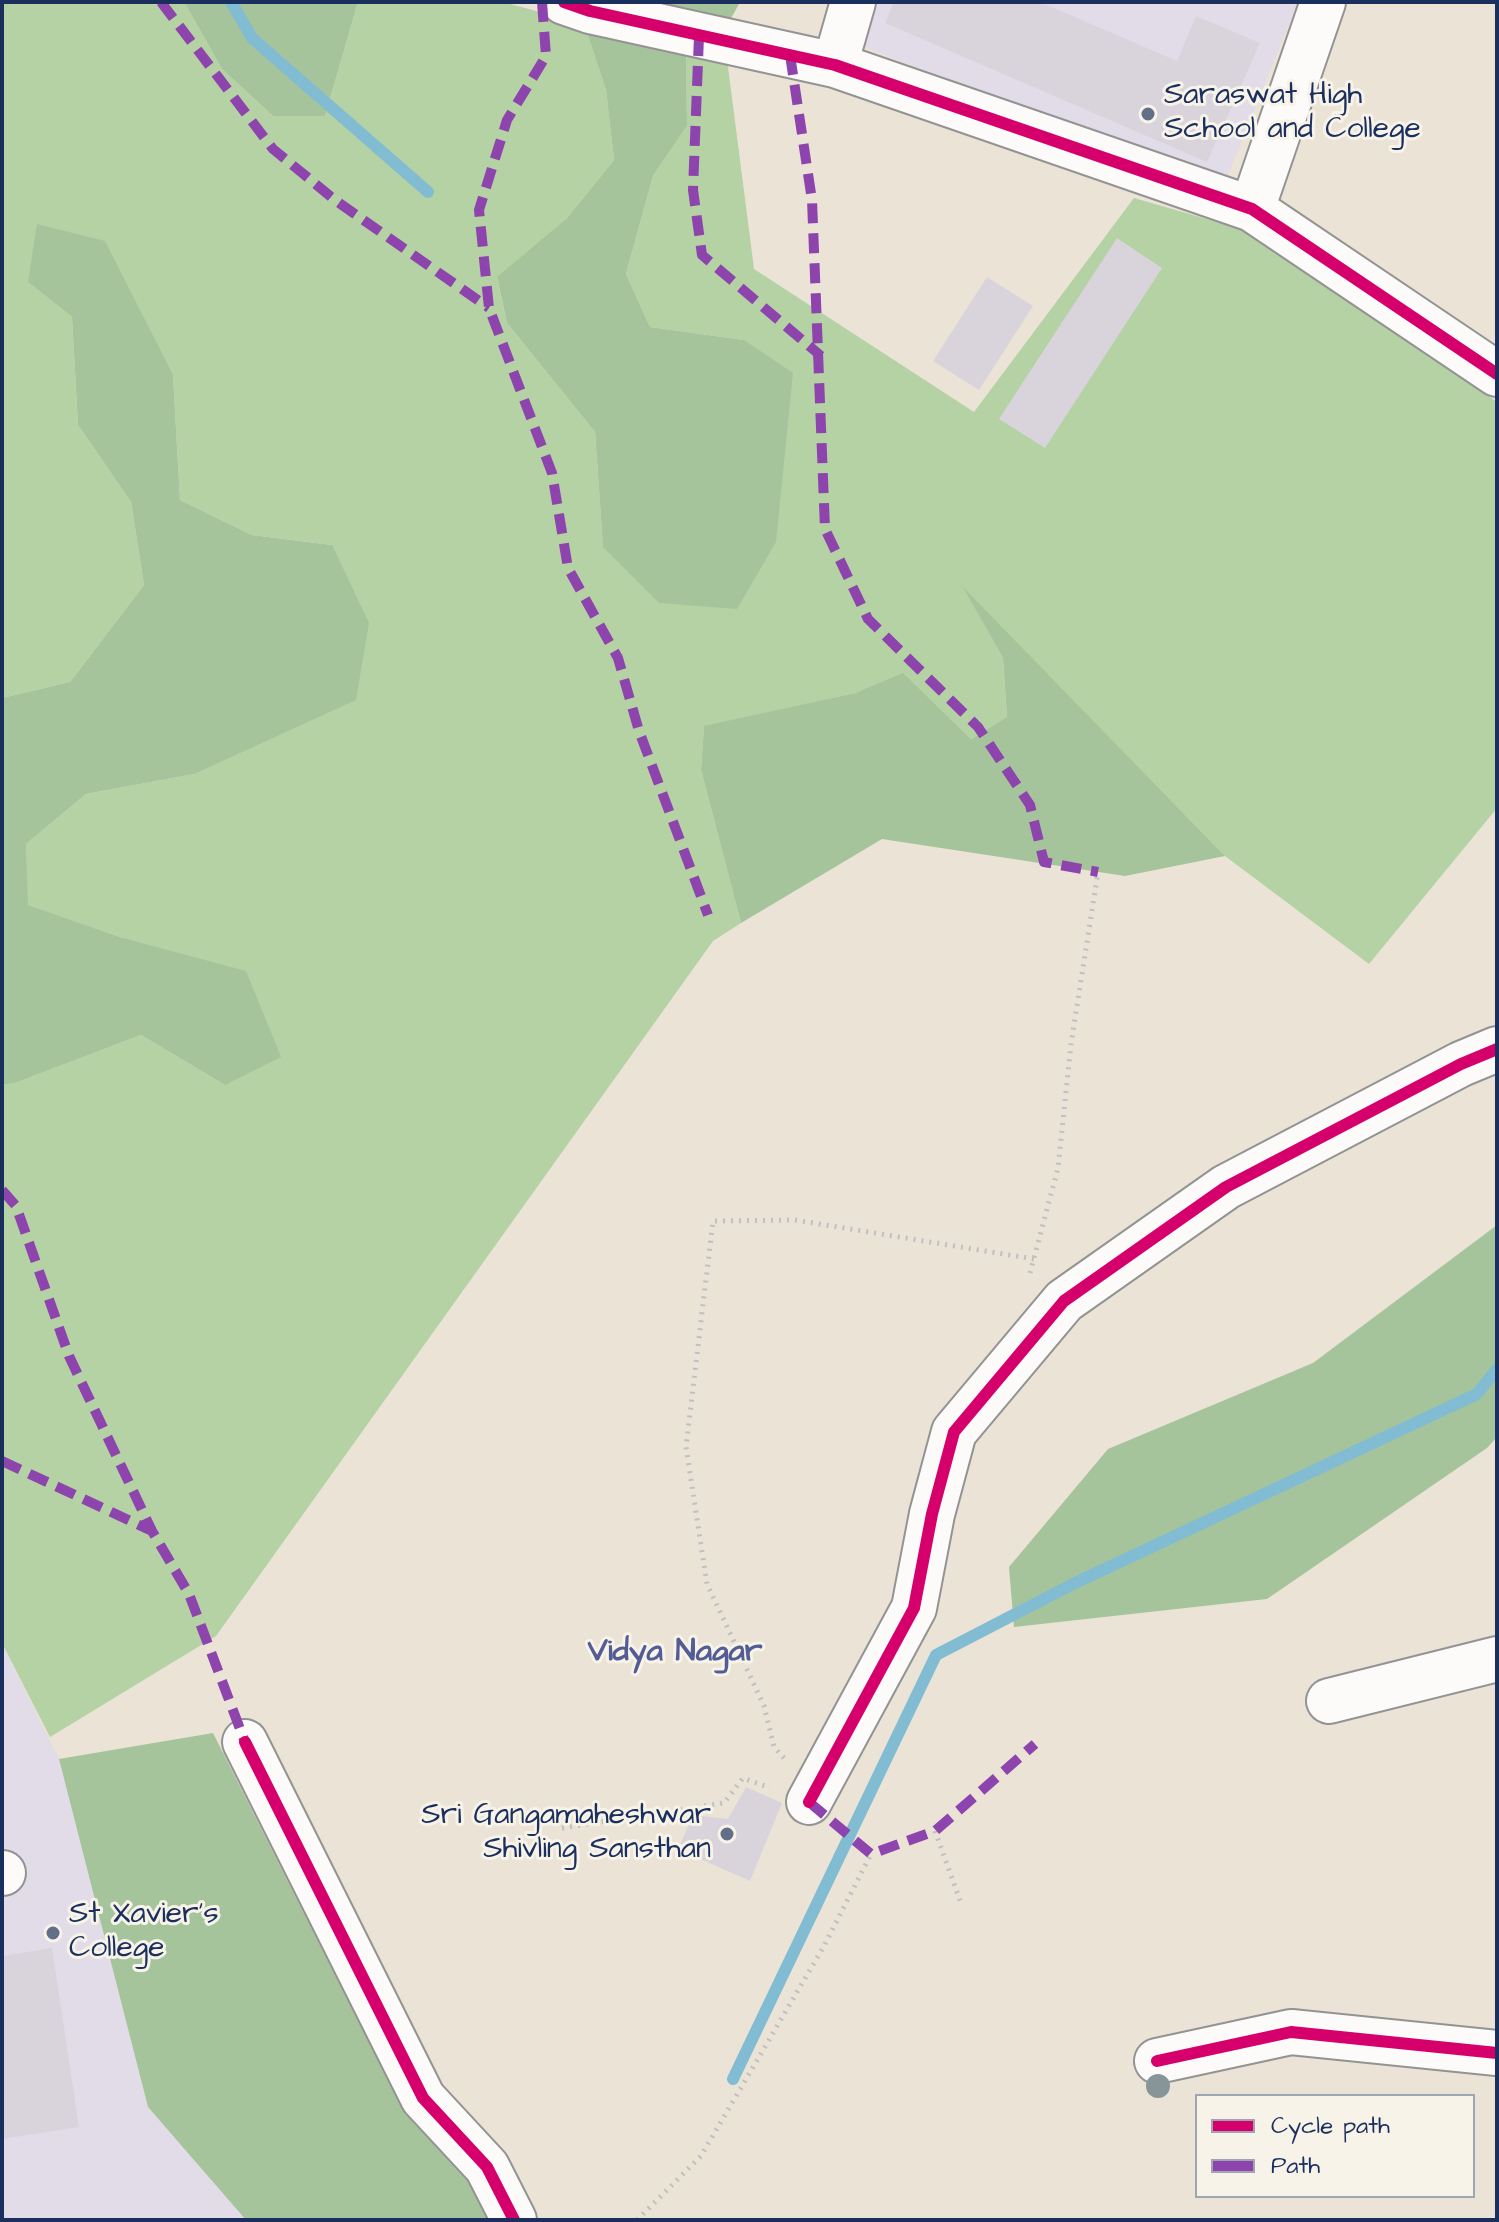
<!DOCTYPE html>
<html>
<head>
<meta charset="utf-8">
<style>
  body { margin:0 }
  #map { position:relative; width:1499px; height:2222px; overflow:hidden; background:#eae3d6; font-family:"Architects Daughter",sans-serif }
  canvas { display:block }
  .frame { position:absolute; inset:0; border:4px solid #1b2f5e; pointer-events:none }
  .legend { position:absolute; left:1195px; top:2094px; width:280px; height:104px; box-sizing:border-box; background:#f7f3e8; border:2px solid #9fa5b1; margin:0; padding:10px 14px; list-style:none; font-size:24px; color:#1b2f5e }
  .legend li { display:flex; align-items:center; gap:16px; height:40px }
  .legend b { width:40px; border:2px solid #9fa5b1 }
</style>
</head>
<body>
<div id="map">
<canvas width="1499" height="2222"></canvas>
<div class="frame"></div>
<ul class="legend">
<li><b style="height:10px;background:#d6006c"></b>Cycle path</li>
<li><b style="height:10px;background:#8e44ad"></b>Path</li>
</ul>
</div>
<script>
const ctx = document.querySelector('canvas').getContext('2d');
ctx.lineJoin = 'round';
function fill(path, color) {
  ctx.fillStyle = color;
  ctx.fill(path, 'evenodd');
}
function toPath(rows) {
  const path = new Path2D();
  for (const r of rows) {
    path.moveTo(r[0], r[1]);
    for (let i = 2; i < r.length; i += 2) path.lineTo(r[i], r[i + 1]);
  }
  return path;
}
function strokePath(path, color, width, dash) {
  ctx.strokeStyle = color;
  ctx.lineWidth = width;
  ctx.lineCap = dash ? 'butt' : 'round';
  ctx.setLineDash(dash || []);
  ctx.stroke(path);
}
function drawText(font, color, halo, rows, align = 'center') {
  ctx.font = font + ' "Architects Daughter",sans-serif';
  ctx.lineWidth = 6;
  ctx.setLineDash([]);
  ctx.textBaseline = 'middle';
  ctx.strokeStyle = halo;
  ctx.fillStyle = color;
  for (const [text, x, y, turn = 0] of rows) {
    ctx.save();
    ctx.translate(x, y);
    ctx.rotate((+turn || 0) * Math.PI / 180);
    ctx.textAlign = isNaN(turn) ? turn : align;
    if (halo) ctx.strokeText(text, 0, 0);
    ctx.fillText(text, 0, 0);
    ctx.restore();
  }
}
const built = toPath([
  [875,2,1298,2,1225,182,863,47],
  [2,1643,59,1759,148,2107,246,2220,2,2220]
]);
const green = toPath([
  [2,2,184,2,222,69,273,116,325,116,358,2,503,2,584,24,606,90,614,160,567,218,497,278,507,323,595,432,603,547,744,340,650,327,626,274,653,176,687,126,686,50,727,59,754,269,974,412,1134,198,1252,232,1497,402,1497,808,1369,964,1225,856,966,591,1003,658,1007,717,971,739,903,674,855,693,704,727,701,770,741,923,713,941,216,1636,50,1737,2,1643,2,1085,15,1083,141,1035,225,1085,123,938,27,905,26,844,86,794,194,774,332,545,252,535,180,500,173,375,28,282,72,317,78,425,131,502,144,585,70,682,2,698]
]);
const forest = toPath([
  [184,2,358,2,325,116,273,116,222,69],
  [636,2,740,2,722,35],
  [584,24,686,50,687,126,653,176,626,274,650,327,744,340,793,373,776,542,737,609,659,603,603,547,595,432,507,323,497,277,567,218,614,160,606,90],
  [37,224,105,241,173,375,180,500,252,535,332,545,369,623,356,700,194,774,86,794,26,844,28,905,123,938,246,971,281,1057,225,1085,141,1035,15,1083,2,1085,2,698,70,682,144,585,131,502,78,425,72,317,28,282],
  [963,587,1225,856,1125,876,882,839,741,923,701,770,704,726,855,693,903,673,971,739,1007,717,1003,658],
  [1497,1225,1497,1437,1487,1448,1267,1599,1014,1627,1009,1567,1108,1449,1313,1363],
  [213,1733,394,2092,463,2156,498,2220,246,2220,148,2107,59,1759]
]);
const stream = toPath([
  [231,2,252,38,428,192],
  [733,2079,936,1655,1075,1583,1477,1394,1497,1369]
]);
const building = toPath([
  [894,2,1040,2,1177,61,1196,16,1260,43,1207,162,885,23],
  [1117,238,1162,268,1045,448,999,419],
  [987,277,1033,306,979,390,933,361],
  [746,1787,782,1803,750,1881,678,1849,693,1815,728,1819],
  [52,1948,79,2127,2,2139,2,1956]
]);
const path = toPath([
  [1030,1273,1058,1168,1071,1044,1098,872],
  [784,1758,774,1747,764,1706,707,1584,686,1447,713,1221,795,1220,1034,1259],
  [562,1828,724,1803,743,1778,770,1788],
  [935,1831,962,1906],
  [637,2220,701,2156,824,1946,871,1854]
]);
const minor = toPath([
  [564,2,590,11,835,65,1252,209,1497,374],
  [835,65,853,2],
  [1252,209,1323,2],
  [1329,1701,1497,1659],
  [245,1742,423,2098,487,2167,514,2220],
  [809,1802,914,1608,932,1514,954,1432,1064,1301,1226,1187,1461,1064,1497,1049],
  [2,1873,3,1873],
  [1157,2061,1291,2032,1497,2053]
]);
const quiet = toPath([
  [161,2,273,149,335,200,489,308],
  [542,2,546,56,507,120,479,210,489,308,552,473,568,568,618,658,639,731,708,915],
  [699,36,693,190,702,255,821,356],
  [790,55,812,200,825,529,868,619,978,727,1030,805,1044,862,1098,872],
  [2,1190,16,1206,69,1356,152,1531,189,1594,245,1742],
  [2,1461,152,1531],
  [809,1802,871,1854,935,1831,1035,1744]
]);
const cycleway = toPath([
  [564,2,590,11,835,65,1252,209,1497,374],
  [245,1742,423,2098,487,2167,514,2220],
  [809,1802,914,1608,932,1514,954,1432,1064,1301,1226,1187,1461,1064,1497,1049],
  [1157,2061,1291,2032,1497,2053]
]);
const trees = [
  [1158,2086]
];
const markers = [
  [1148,114,8,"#636e88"],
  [727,1834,8,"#636e88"],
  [53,1933,8,"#636e88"]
];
const poiNames = [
  ["Saraswat High",1164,97],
  ["School and College",1164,131],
  ["Sri Gangamaheshwar",711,1817,"right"],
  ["Shivling Sansthan",711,1851,"right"],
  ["St Xavier's",69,1916],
  ["College",69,1950]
];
const neighbourhoodNames = [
  ["Vidya Nagar",675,1653]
];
fill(built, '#e1dce8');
fill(green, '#b4d2a4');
fill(forest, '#a6c49b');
strokePath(stream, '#82bcd2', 12);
fill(building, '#d9d4dc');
strokePath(minor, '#939394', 48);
strokePath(path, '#c0c0c2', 5, [2, 6]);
strokePath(minor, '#fcfbf9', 44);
strokePath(quiet, '#8e44ad', 10, [20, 10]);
strokePath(cycleway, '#d6006c', 12);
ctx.fillStyle = '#879498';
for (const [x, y] of trees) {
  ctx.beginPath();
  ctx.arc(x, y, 12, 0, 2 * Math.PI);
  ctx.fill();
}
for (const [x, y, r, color] of markers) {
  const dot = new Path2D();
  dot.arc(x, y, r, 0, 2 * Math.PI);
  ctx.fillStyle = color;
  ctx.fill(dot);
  strokePath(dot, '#f7f3e8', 3);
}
drawText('30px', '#1b2f5e', '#f7f3e8', poiNames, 'left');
drawText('bold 32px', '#535c94', '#f7f3e8', neighbourhoodNames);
</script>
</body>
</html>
